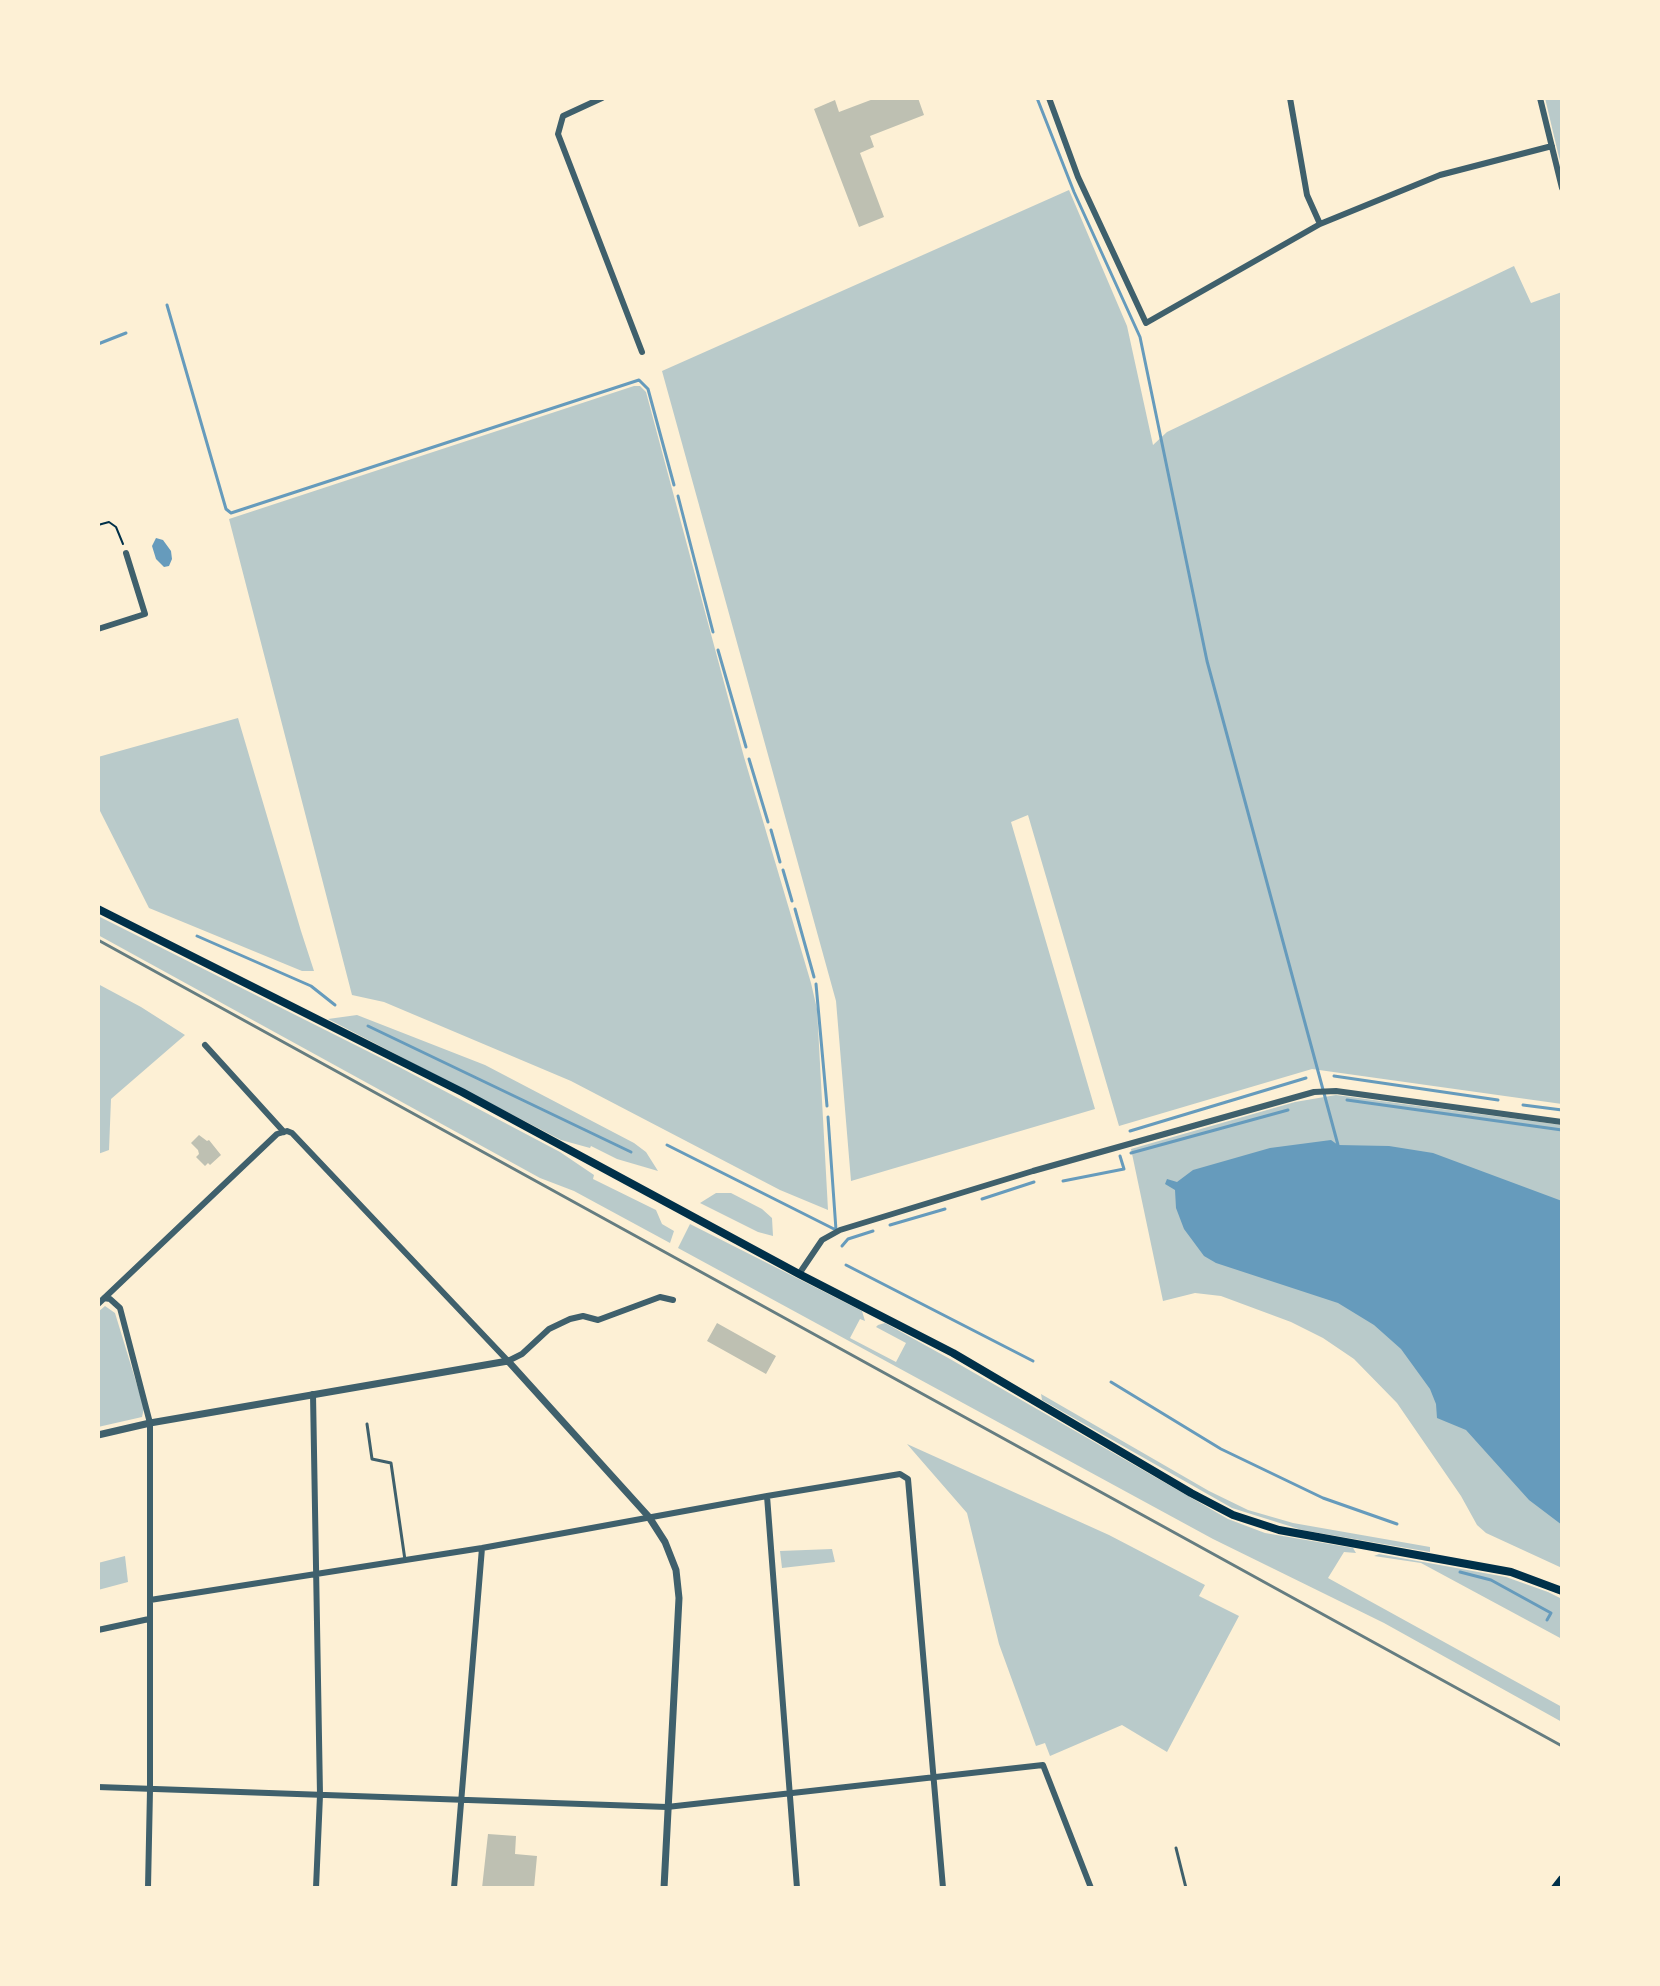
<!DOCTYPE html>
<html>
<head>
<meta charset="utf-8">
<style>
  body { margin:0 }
  #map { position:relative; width:1660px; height:1986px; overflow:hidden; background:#fdf0d5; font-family:"Sofia Sans Condensed",sans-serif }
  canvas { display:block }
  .frame { position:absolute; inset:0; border:100px solid #fdf0d5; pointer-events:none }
</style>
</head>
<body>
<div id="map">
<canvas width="1660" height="1986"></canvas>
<div class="frame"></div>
</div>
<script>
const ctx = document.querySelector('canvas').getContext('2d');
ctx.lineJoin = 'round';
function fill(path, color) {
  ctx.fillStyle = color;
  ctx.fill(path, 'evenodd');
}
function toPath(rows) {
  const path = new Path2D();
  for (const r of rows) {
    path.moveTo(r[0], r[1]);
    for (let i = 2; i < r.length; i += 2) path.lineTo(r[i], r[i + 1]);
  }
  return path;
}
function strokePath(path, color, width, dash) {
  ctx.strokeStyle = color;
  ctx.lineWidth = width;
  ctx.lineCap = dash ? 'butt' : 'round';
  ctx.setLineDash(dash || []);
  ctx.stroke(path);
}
const green = toPath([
  [1545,98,1562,98,1562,168,1558,153],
  [1069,190,1127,326,1153,445,1167,432,1514,266,1531,303,1562,292,1562,1104,1312,1069,1119,1126,1028,815,1011,822,1095,1109,851,1181,836,1001,662,371],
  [634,386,640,386,646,392,744,757,811,983,817,1009,828,1210,780,1190,571,1081,384,1002,352,995,229,519],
  [238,718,301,931,314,971,302,971,149,908,98,807,98,757],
  [98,916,401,1068,560,1152,594,1175,593,1179,656,1210,662,1224,674,1231,670,1243,574,1191,540,1178,98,935],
  [98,984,141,1007,185,1035,111,1099,109,1150,98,1154],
  [357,1015,485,1065,634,1143,646,1152,658,1171,617,1159,591,1146,590,1148,561,1140,328,1019],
  [1336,1095,1562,1125,1562,1568,1486,1533,1477,1525,1461,1496,1397,1403,1354,1359,1323,1338,1291,1322,1221,1296,1195,1293,1163,1301,1131,1149,1295,1102],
  [716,1193,731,1193,762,1209,772,1218,773,1236,758,1232,700,1203],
  [690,1224,862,1311,865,1321,860,1319,850,1338,896,1362,906,1343,876,1327,878,1325,885,1323,950,1359,1228,1519,1265,1533,1353,1548,1356,1553,1344,1552,1328,1578,1562,1707,1562,1722,1384,1623,1213,1539,678,1248],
  [105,1306,115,1313,144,1408,142,1417,98,1427,98,1312],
  [1041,1394,1209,1491,1248,1510,1293,1523,1430,1547,1430,1552,1302,1530,1232,1508,1042,1400],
  [907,1444,1109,1535,1205,1585,1199,1596,1239,1616,1167,1752,1122,1725,1050,1756,1045,1743,1036,1746,999,1644,967,1513],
  [832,1549,835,1562,782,1568,780,1551],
  [1379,1554,1506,1577,1548,1592,1562,1599,1562,1639,1421,1563,1374,1556],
  [125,1556,128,1582,98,1590,98,1563]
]);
const water = toPath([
  [156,538,163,540,171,551,172,559,169,566,164,567,156,559,152,546],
  [1331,1140,1338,1145,1389,1146,1433,1153,1562,1201,1562,1525,1529,1500,1466,1430,1437,1418,1436,1404,1430,1389,1401,1349,1374,1325,1338,1303,1216,1263,1204,1256,1184,1229,1176,1208,1175,1190,1165,1184,1167,1179,1177,1182,1193,1170,1270,1148]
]);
const stream = toPath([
  [1037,98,1074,192,1140,337,1207,661,1338,1145],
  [167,305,226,509,231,513,639,380,648,389,674,485],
  [98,344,126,333],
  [678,496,713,632],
  [718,650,746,747],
  [749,759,768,822],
  [771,830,780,862],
  [783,870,792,901],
  [795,909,814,977],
  [197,936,311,986,335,1005],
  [816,984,827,1106],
  [368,1026,631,1152],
  [1334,1076,1498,1100],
  [1347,1100,1562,1130],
  [1523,1105,1562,1110],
  [828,1117,836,1230],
  [1130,1131,1306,1078],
  [667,1145,836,1230],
  [1131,1153,1288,1110],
  [1063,1181,1124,1169,1120,1156],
  [982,1199,1034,1182],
  [890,1225,945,1209],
  [842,1246,848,1239,873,1231],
  [846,1265,1033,1361],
  [1111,1382,1221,1449,1323,1498,1397,1524],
  [1460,1572,1491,1580,1551,1613,1547,1620]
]);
const building = toPath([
  [876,98,918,98,924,115,870,136,874,147,860,153,884,217,859,227,814,109,835,100,839,112],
  [199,1135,207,1141,209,1140,221,1155,210,1165,208,1163,205,1166,196,1157,199,1154,198,1150,191,1143],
  [717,1323,776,1356,766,1374,707,1341],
  [488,1834,516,1836,515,1854,537,1856,534,1888,482,1888]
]);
const path = toPath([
  [98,525,109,522,116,527,123,544]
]);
const service = toPath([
  [367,1424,372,1459,391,1463,405,1560],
  [1176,1848,1186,1888]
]);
const minor = toPath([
  [602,98,563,116,558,134,642,352],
  [1049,98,1078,177,1146,323,1320,224,1440,175,1552,146],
  [1290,98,1307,195,1320,224],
  [1540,98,1562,188],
  [98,629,145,614,126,553],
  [205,1045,284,1132],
  [799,1274,822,1240,840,1230,1033,1171,1314,1092,1336,1091,1562,1122],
  [104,1298,110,1299,120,1308,150,1423,150,1790,148,1888],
  [98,1304,277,1134,287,1131,292,1133,508,1361,522,1354,549,1329,570,1319,583,1316,598,1320,660,1297,673,1300],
  [313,1394,320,1795,316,1888],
  [767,1496,797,1888],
  [150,1600,482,1548,767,1496,900,1474,908,1479,943,1888],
  [98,1630,149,1619],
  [98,1787,667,1807,1043,1765,1091,1888],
  [454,1888,482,1548]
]);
const tertiary = toPath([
  [98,1435,150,1423,508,1361,649,1517,665,1542,676,1570,679,1598,664,1888]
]);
const secondary = toPath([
  [98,909,462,1092,799,1274,953,1353,1191,1493,1233,1515,1279,1530,1511,1572,1562,1591],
  [1555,1888,1562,1879]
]);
const rail = toPath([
  [98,940,1562,1746]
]);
fill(green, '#b9caca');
fill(water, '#669bbc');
strokePath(stream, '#669bbc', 3);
fill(building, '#bec0b2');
strokePath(path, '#003049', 2);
strokePath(service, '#3f606c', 3);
strokePath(minor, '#3f606c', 6);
strokePath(tertiary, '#3f606c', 7);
strokePath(secondary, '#003049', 8);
strokePath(rail, '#657d81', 3);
</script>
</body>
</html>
